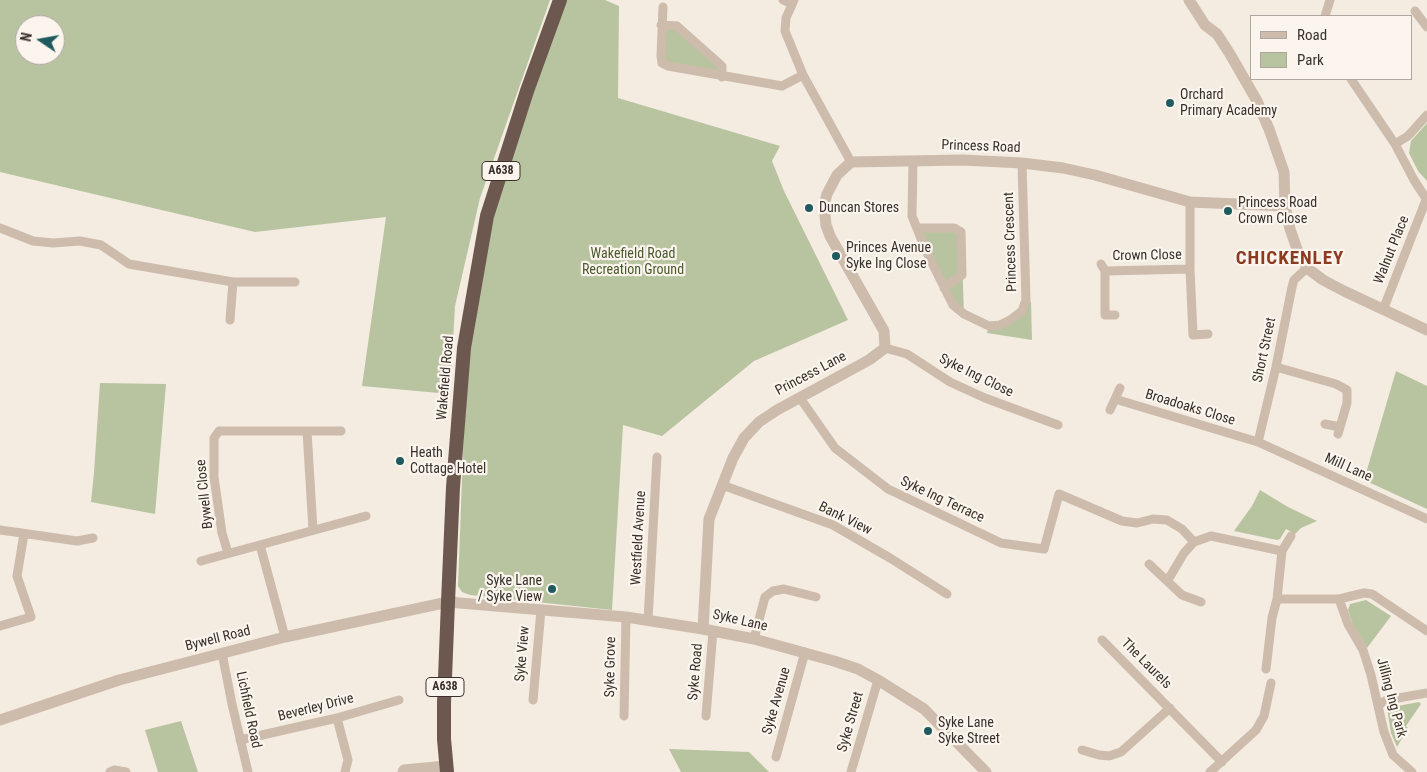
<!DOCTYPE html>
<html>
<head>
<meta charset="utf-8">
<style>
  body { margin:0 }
  #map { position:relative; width:1427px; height:772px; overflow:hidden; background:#f4ebe1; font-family:"Roboto Condensed",sans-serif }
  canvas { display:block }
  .legend { position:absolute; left:1250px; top:15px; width:162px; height:65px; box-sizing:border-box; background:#fbf5ee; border:1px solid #aea6a0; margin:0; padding:6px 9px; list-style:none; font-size:15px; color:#3b302b }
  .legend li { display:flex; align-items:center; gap:10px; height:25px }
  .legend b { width:25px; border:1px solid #aea6a0 }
  .north { position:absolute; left:15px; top:15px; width:50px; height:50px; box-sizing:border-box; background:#fbf5ee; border:1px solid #aea6a0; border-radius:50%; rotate:282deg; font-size:14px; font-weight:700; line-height:20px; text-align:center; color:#3b302b }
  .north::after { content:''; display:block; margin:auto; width:18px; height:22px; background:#1f5a5e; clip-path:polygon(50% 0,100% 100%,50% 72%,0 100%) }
</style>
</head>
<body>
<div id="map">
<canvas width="1427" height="772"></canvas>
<ul class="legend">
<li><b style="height:6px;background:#cdbbac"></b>Road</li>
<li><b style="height:14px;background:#b8c4a0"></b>Park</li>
</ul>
<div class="north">N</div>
</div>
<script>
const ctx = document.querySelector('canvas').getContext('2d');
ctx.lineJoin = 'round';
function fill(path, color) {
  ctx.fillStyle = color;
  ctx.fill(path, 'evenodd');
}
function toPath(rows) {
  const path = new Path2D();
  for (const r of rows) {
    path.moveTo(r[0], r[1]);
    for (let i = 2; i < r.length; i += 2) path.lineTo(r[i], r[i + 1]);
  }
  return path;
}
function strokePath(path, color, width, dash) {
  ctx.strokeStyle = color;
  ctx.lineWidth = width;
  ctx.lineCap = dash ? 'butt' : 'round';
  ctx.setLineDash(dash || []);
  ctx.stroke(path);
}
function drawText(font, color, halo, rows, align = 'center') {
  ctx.font = font + ' "Roboto Condensed",sans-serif';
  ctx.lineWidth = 4.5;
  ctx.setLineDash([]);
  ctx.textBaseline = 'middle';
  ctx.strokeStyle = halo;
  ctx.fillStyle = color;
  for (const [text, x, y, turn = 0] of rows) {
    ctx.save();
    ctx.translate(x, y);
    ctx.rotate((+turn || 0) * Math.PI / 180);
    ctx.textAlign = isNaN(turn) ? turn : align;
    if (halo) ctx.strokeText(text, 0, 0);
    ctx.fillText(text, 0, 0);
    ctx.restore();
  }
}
const green = toPath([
  [0,0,550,0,480,198,455,306,450,394,362,386,386,217,255,232,0,172],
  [25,25,55,25,55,55,25,55],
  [560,0,605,0,619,6,618,98,780,146,772,161,784,191,848,320,754,361,662,436,623,425,612,610,470,595,462,592,458,586,464,427,458,428,487,216],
  [661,25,677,26,722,66,722,77,662,63],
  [1427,123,1427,181,1418,171,1409,153,1411,141],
  [917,228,961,232,964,314,953,305],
  [1026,300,1031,302,1032,340,987,333,989,326,1010,320],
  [1396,371,1427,386,1427,509,1364,480],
  [100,383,166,384,155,514,91,502,94,473],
  [1260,490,1288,507,1317,521,1301,528,1295,534,1286,529,1280,539,1277,540,1234,531,1252,506],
  [1366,600,1391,616,1367,648,1353,625,1348,610,1350,604],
  [1419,702,1421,704,1406,726,1408,728,1397,747,1391,733,1387,708],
  [181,721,198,772,158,772,145,730],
  [669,749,749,752,769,772,681,772]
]);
const minor = toPath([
  [783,0,792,4],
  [794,0,786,18,785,31,803,75,851,162],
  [663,7,661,56,662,63,668,66,782,86,803,75],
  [1415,11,1427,27],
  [1325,16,1330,0],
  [661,25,677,26,722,66,722,77],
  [1351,79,1395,144,1414,180,1427,200],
  [1395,144,1408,136,1427,115],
  [913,161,912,216,926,251,953,305,964,314,989,326,1000,325,1010,320,1022,311,1026,300,1022,163],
  [1190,202,1190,269,1193,335,1208,334],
  [0,228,33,241,53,243,80,241,101,245,129,264,233,282,295,282],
  [917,228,954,228,961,232,962,275,944,288],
  [1101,264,1105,271,1105,315,1115,315],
  [1105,271,1190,269],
  [1383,310,1426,200],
  [230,320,233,282],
  [885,348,907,354,950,382,985,398,1058,425],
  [1276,367,1336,384,1347,390,1347,403,1338,434],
  [800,398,835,448,888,489,1001,543,1044,549,1059,494,1122,521,1137,523,1153,519,1167,520,1182,529,1194,542,1211,536,1282,551,1277,599,1339,599,1348,624,1363,650,1371,675,1384,732,1393,755,1412,772],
  [1115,399,1258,442,1427,519],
  [1110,410,1120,388],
  [1325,424,1340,427],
  [307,431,313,530],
  [1258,442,1276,367,1292,287,1294,280,1307,268],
  [722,485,833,525,890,558,947,594],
  [0,530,77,541,93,538],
  [260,545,285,637],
  [1282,551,1291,536],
  [228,553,222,533,214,477,214,438,219,431,341,431],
  [201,561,366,516],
  [1149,564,1182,595,1201,602],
  [1168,580,1184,553,1194,542],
  [1339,599,1364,593,1372,594,1427,631],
  [648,620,657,457],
  [0,626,31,617,17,576,24,534],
  [754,639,765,597,773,591,784,589,816,597],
  [1102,640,1222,762],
  [222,653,232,704,248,772],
  [1266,669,1272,618,1277,599],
  [533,700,541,610],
  [1378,705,1387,700,1427,693],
  [624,716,626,617],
  [706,716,713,631],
  [337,718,348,760,345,772],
  [240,740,337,718,399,700],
  [1082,750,1099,755,1109,756,1121,752,1170,708],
  [776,757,805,652],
  [110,772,114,770,126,772],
  [851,772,878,680],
  [1210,772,1256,730,1264,716,1271,683]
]);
const tertiary = toPath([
  [1189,0,1205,25,1217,34,1230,54,1257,101,1269,129,1284,172,1285,206,1290,229,1297,249,1307,268,1323,280,1344,291,1427,330],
  [703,629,709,519,733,458,744,438,759,422,777,410,869,360,885,348,884,331,830,236,826,225,824,205,827,194,837,175,851,162,963,160,1022,163,1063,168,1095,175,1190,202,1285,206],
  [0,720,119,680,285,637,448,602,626,617,703,629,754,639,834,661,858,669,878,680,924,709,986,772],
  [403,772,404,770,446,766]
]);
const trunk = toPath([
  [447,772,444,739,444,703,448,602,453,487,464,348,487,216,527,91,560,0]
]);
const markers = [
  [1170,103,5,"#1f5a5e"],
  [809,208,5,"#1f5a5e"],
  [1228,211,5,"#1f5a5e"],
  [836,256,5,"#1f5a5e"],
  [400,461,5,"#1f5a5e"],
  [552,589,5,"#1f5a5e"],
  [928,731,5,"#1f5a5e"]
];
const shields = [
  [501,171,38],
  [445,687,38]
];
const shieldNames = [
  ["A638",501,171],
  ["A638",445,687]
];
const poiNames = [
  ["Orchard",1180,95],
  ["Primary Academy",1180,111],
  ["Princess Road",1238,203],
  ["Crown Close",1238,219],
  ["Duncan Stores",819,208],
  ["Princes Avenue",846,248],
  ["Syke Ing Close",846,264],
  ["Heath",410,453],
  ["Cottage Hotel",410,469],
  ["Syke Lane",542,581,"right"],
  ["/ Syke View",542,597,"right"],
  ["Syke Lane",938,723],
  ["Syke Street",938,739]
];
const streetNames = [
  ["Princess Road",981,147,2],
  ["Princess Crescent",1011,242,-92],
  ["Walnut Place",1392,250,-68],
  ["Crown Close",1147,256,-1],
  ["Short Street",1265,350,-78],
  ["Princess Lane",811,374,-28],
  ["Syke Ing Close",976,376,26],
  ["Wakefield Road",446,378,-85],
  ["Broadoaks Close",1190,408,17],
  ["Mill Lane",1348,468,24],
  ["Bywell Close",205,494,-96],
  ["Syke Ing Terrace",942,500,25],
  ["Bank View",845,519,26],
  ["Westfield Avenue",639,538,-87],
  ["Syke Lane",740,621,13],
  ["Bywell Road",218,639,-14],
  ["Syke View",523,654,-85],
  ["The Laurels",1146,664,45],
  ["Syke Grove",611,667,-89],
  ["Syke Road",696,672,-85],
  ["Jilling Ing Park",1391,698,75],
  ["Syke Avenue",777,701,-74],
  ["Beverley Drive",316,708,-14],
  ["Lichfield Road",248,710,78],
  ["Syke Street",851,722,-74]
];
const parkNames = [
  ["Wakefield Road",633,254],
  ["Recreation Ground",633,270]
];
const districtNames = [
  ["CHICKENLEY",1290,259]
];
fill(green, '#b8c4a0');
strokePath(minor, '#cdbbac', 9);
strokePath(tertiary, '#cdbbac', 11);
strokePath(trunk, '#6c584f', 14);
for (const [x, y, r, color] of markers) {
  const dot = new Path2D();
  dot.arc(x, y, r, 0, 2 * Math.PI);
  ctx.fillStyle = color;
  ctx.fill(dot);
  strokePath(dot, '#fbf5ee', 2);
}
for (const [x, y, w] of shields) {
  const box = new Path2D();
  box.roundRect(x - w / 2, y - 9.5, w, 19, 4);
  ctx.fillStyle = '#fbf5ee';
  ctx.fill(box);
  strokePath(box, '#3b302b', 1);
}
drawText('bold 12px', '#3b302b', null, shieldNames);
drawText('14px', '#3b302b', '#fbf5ee', poiNames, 'left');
drawText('14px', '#3b302b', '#fbf5ee', streetNames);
drawText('14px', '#4a5a2e', '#fbf5ee', parkNames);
ctx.letterSpacing = '1px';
drawText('bold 19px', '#8c3b22', '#fbf5ee', districtNames);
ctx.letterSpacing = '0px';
</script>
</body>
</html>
